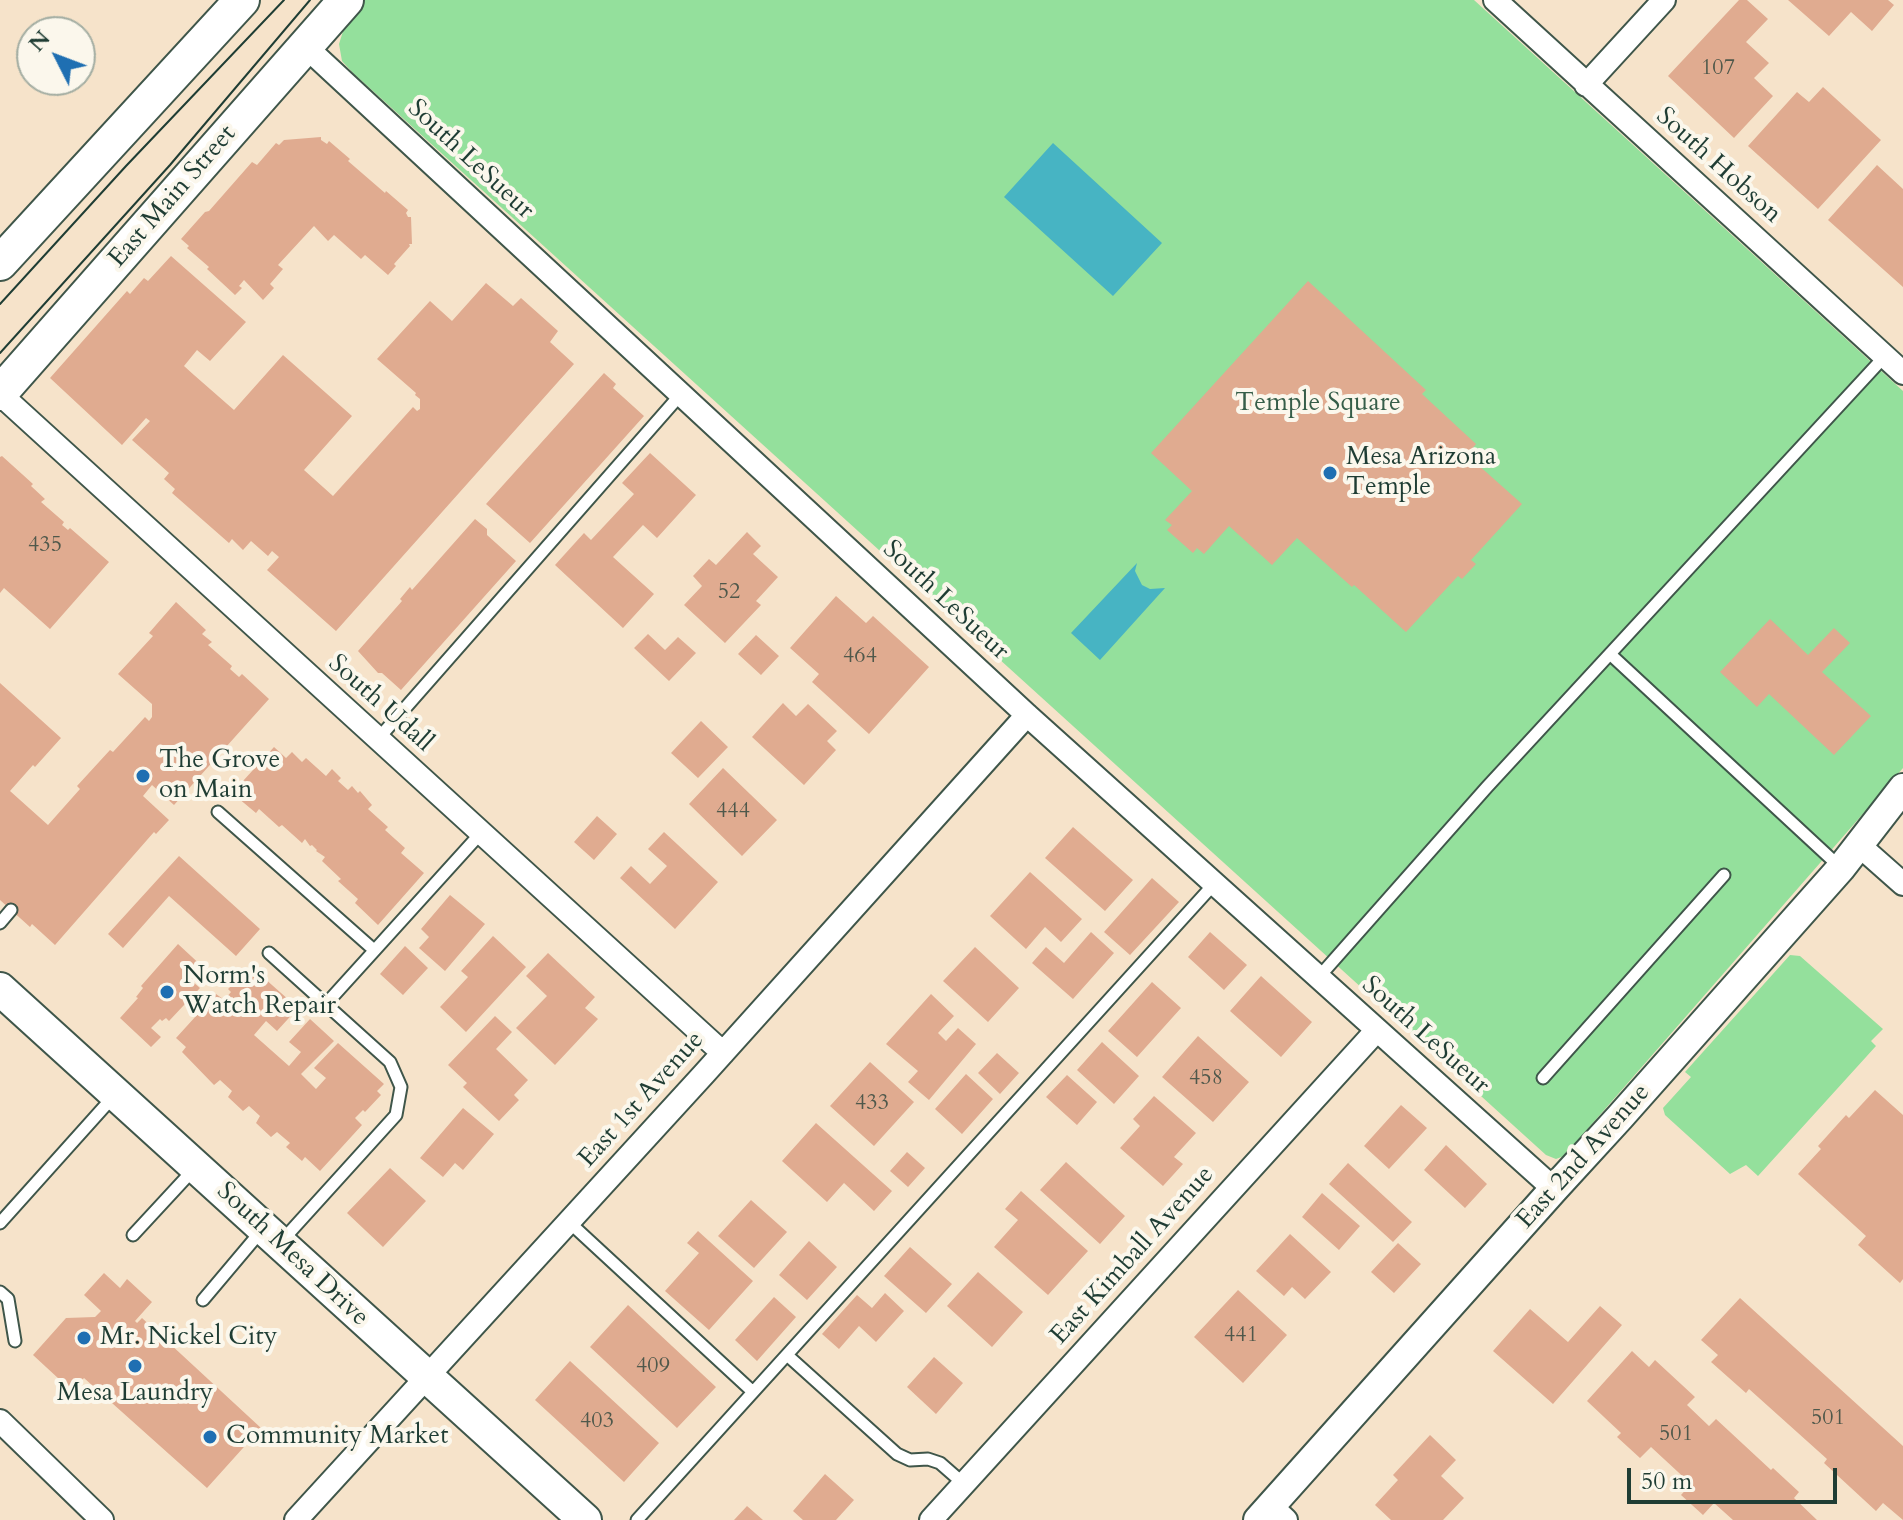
<!DOCTYPE html>
<html>
<head>
<meta charset="utf-8">
<style>
  body { margin:0 }
  #map { position:relative; width:1903px; height:1520px; overflow:hidden; background:#f6e3ca; font-family:Cardo,serif }
  canvas { display:block }
  .north { position:absolute; left:16px; top:16px; width:80px; height:80px; box-sizing:border-box; background:#fbf7ec; border:2px solid #a3ada2; border-radius:50%; rotate:312deg; font-size:22px; font-weight:700; line-height:32px; text-align:center; color:#1f3d34 }
  .north::after { content:''; display:block; margin:auto; width:28px; height:36px; background:#1f6fb2; clip-path:polygon(50% 0,100% 100%,50% 72%,0 100%) }
  .scale { position:absolute; left:1627px; top:1468px; width:210px; height:36px; box-sizing:border-box; border:4px solid #1f3d34; border-top:0; padding-left:10px; font-size:24px; line-height:28px; white-space:nowrap; color:#1f3d34; -webkit-text-stroke:6px #fbf7ec; paint-order:stroke }
</style>
</head>
<body>
<div id="map">
<canvas width="1903" height="1520"></canvas>
<div class="north">N</div>
<div class="scale">50 m</div>
</div>
<script>
const ctx = document.querySelector('canvas').getContext('2d');
ctx.lineJoin = 'round';
function fill(path, color) {
  ctx.fillStyle = color;
  ctx.fill(path, 'evenodd');
}
function toPath(rows) {
  const path = new Path2D();
  for (const r of rows) {
    path.moveTo(r[0], r[1]);
    for (let i = 2; i < r.length; i += 2) path.lineTo(r[i], r[i + 1]);
  }
  return path;
}
function strokePath(path, color, width, dash) {
  ctx.strokeStyle = color;
  ctx.lineWidth = width;
  ctx.lineCap = dash ? 'butt' : 'round';
  ctx.setLineDash(dash || []);
  ctx.stroke(path);
}
function drawText(font, color, halo, rows, align = 'center') {
  ctx.font = font + ' Cardo,serif';
  ctx.lineWidth = 8;
  ctx.setLineDash([]);
  ctx.textBaseline = 'middle';
  ctx.strokeStyle = halo;
  ctx.fillStyle = color;
  for (const [text, x, y, turn = 0] of rows) {
    ctx.save();
    ctx.translate(x, y);
    ctx.rotate((+turn || 0) * Math.PI / 180);
    ctx.textAlign = isNaN(turn) ? turn : align;
    if (halo) ctx.strokeText(text, 0, 0);
    ctx.fillText(text, 0, 0);
    ctx.restore();
  }
}
const green = toPath([
  [363,0,1474,0,1903,391,1903,768,1564,1156,1556,1159,1546,1155,353,73,342,61,339,44,345,25],
  [1790,955,1800,956,1883,1029,1871,1041,1876,1046,1758,1176,1746,1165,1730,1174,1665,1115,1663,1108,1691,1077,1685,1072]
]);
const water = toPath([
  [1053,143,1162,243,1113,296,1004,197],
  [1137,563,1135,571,1142,585,1150,589,1165,588,1100,660,1071,633]
]);
const building = toPath([
  [1739,0,1747,0,1768,19,1746,42,1769,63,1754,78,1773,96,1734,138,1668,76],
  [1788,0,1888,0,1894,5,1872,31,1851,12,1829,36],
  [1823,87,1881,140,1818,209,1748,146,1797,92,1809,102],
  [321,137,321,140,327,144,329,141,350,159,348,161,385,193,386,191,408,210,406,213,408,217,411,217,412,244,409,244,410,246,394,264,396,266,388,275,365,255,361,259,334,235,328,241,314,226,278,265,283,269,270,284,274,288,263,300,244,280,239,286,242,288,235,295,207,269,209,267,187,248,189,246,181,239,205,212,209,211,252,162,257,165,276,143,279,145,284,140],
  [1877,165,1903,189,1903,287,1828,220],
  [171,256,246,322,210,361,197,350,184,366,194,375,234,410,283,355,352,416,304,470,333,496,413,407,417,411,420,409,420,399,415,395,416,393,377,359,430,301,452,321,486,283,513,306,521,298,558,331,550,342,574,364,336,631,267,570,279,557,272,551,268,556,251,541,243,550,232,539,229,543,172,493,175,489,164,479,169,473,132,440,150,421,146,418,122,445,50,378,127,291,130,294,144,278,148,281],
  [1308,281,1426,390,1422,394,1476,444,1467,455,1522,504,1471,560,1476,564,1462,579,1458,576,1406,632,1354,585,1352,587,1297,538,1272,565,1229,526,1204,554,1197,548,1193,553,1167,530,1172,525,1165,520,1192,491,1151,453],
  [604,373,616,384,613,388,644,416,530,543,486,504],
  [650,453,696,495,657,538,643,525,613,557,654,594,623,628,555,565,584,533,591,540,634,494,622,483],
  [2,456,33,484,31,486,45,499,41,502,64,522,62,525,68,530,70,528,109,562,50,629,4,588,0,593,0,457],
  [475,519,487,529,487,535,516,561,401,690,382,673,378,673,358,651,402,601,400,599,410,587,412,590],
  [747,532,761,546,753,554,778,577,756,601,761,605,725,643,684,605,702,586,693,576,709,559,716,565],
  [836,596,866,623,873,616,929,667,869,734,812,682,819,674,790,648],
  [176,602,206,630,202,634,212,642,208,645,232,666,230,669,239,677,242,674,269,699,174,805,152,785,143,796,169,820,156,834,154,832,55,945,32,924,30,927,0,900,0,683,61,738,35,767,33,765,10,791,48,825,80,789,77,786,110,750,113,752,145,717,149,721,152,717,152,704,118,674,153,636,149,633],
  [1770,619,1808,655,1834,628,1850,643,1822,672,1871,716,1834,755,1769,694,1757,707,1720,672],
  [648,634,665,650,678,637,696,653,669,681,634,648],
  [756,635,779,656,761,675,738,654],
  [783,703,796,716,808,704,837,731,827,741,836,750,804,785,752,737],
  [701,721,728,747,698,778,671,753],
  [274,747,286,758,292,752,302,762,306,758,326,776,332,769,341,778,338,781,348,790,352,786,358,793,360,791,372,805,368,809,388,827,385,830,405,848,401,853,424,873,378,925,355,903,358,899,338,881,341,879,322,861,325,857,316,851,317,850,312,845,310,846,305,839,302,843,282,825,279,827,259,809,256,813,232,793],
  [723,768,777,820,742,856,689,804],
  [597,816,617,834,594,860,574,842],
  [1073,827,1133,880,1105,911,1045,858],
  [664,832,718,882,675,929,620,878,631,866,650,884,667,866,648,849],
  [179,856,260,929,236,956,169,896,123,948,108,934],
  [1030,872,1082,919,1061,942,1045,927,1026,949,990,916],
  [1152,878,1179,902,1130,955,1104,932],
  [450,895,485,924,445,971,419,948,429,937,421,929],
  [1091,932,1114,953,1073,999,1032,963,1046,947,1064,963],
  [1210,932,1247,965,1224,990,1188,957],
  [493,936,526,967,466,1032,440,1007,468,977,461,971],
  [178,944,205,969,193,982,200,988,169,1021,166,1018,162,1021,160,1019,151,1028,161,1037,151,1047,120,1018,138,998,136,997,143,988,141,986],
  [405,946,428,968,403,995,380,974],
  [975,947,1019,988,988,1022,943,981],
  [548,953,595,997,585,1008,598,1019,555,1065,516,1028,547,996,526,976],
  [255,970,298,1008,277,1031,266,1021,254,1035,289,1066,301,1052,289,1042,310,1019,334,1041,301,1074,316,1089,326,1078,314,1068,338,1043,384,1084,377,1091,381,1095,365,1112,363,1110,355,1118,362,1125,320,1171,305,1157,302,1161,286,1147,290,1143,277,1132,271,1137,256,1123,260,1116,249,1106,243,1111,228,1097,232,1091,220,1080,214,1085,182,1052,186,1047,176,1038,216,994,223,999,225,999,231,992,228,989,231,986,245,973,249,977],
  [1261,976,1312,1022,1281,1057,1230,1011],
  [1152,982,1181,1008,1137,1057,1108,1031],
  [931,994,954,1016,938,1033,946,1041,958,1028,976,1044,929,1100,908,1082,918,1071,886,1044],
  [495,1016,512,1032,496,1049,528,1080,514,1095,519,1100,499,1121,463,1087,467,1083,448,1065],
  [1198,1036,1249,1082,1213,1122,1162,1077],
  [1102,1042,1139,1076,1114,1104,1077,1070],
  [997,1053,1019,1073,1000,1094,978,1073],
  [870,1062,914,1102,874,1146,830,1106],
  [966,1074,993,1099,962,1134,935,1109],
  [1067,1075,1097,1102,1077,1125,1046,1097],
  [1875,1090,1903,1115,1903,1279,1900,1283,1858,1245,1866,1236,1798,1174,1821,1149,1818,1146,1846,1115,1849,1118],
  [1154,1096,1196,1133,1174,1157,1183,1164,1163,1186,1120,1148,1140,1126,1133,1119],
  [1401,1105,1427,1128,1389,1169,1364,1146],
  [463,1108,494,1134,463,1170,455,1163,443,1177,420,1158],
  [816,1123,892,1191,874,1211,844,1183,827,1202,782,1161],
  [1446,1145,1487,1184,1465,1208,1424,1170],
  [907,1152,925,1168,908,1187,890,1171],
  [1066,1162,1125,1216,1100,1244,1040,1190],
  [1348,1163,1412,1222,1393,1242,1329,1184],
  [390,1168,426,1201,383,1247,347,1213],
  [1021,1191,1088,1251,1048,1295,994,1247,1018,1220,1005,1209],
  [1322,1193,1360,1226,1339,1250,1302,1217],
  [751,1200,787,1232,754,1268,718,1236],
  [698,1231,753,1281,709,1330,665,1291,699,1253,687,1243],
  [1290,1234,1331,1272,1305,1299,1292,1287,1284,1296,1256,1271],
  [809,1241,837,1267,807,1300,779,1275],
  [1398,1243,1421,1264,1394,1293,1371,1272],
  [910,1247,952,1284,926,1313,884,1276],
  [978,1272,1023,1312,992,1347,947,1306],
  [104,1273,120,1288,127,1279,152,1302,135,1321,137,1323,142,1318,261,1428,207,1488,84,1378,72,1391,33,1355,66,1318,95,1317,101,1311,84,1295],
  [1238,1290,1287,1335,1243,1383,1194,1337],
  [885,1293,904,1311,876,1342,859,1326,839,1349,822,1334,857,1295,872,1308],
  [774,1297,796,1317,757,1361,735,1340],
  [1740,1298,1903,1446,1903,1520,1883,1503,1876,1511,1824,1463,1827,1459,1749,1389,1746,1393,1711,1362,1718,1355,1701,1340],
  [628,1305,716,1387,677,1428,590,1347],
  [1600,1306,1622,1325,1553,1404,1493,1351,1530,1309,1568,1342],
  [1632,1351,1649,1367,1655,1360,1695,1397,1687,1405,1709,1426,1716,1419,1771,1470,1773,1468,1799,1492,1794,1498,1817,1520,1733,1520,1714,1503,1703,1515,1681,1495,1691,1484,1651,1447,1640,1458,1617,1437,1621,1433,1587,1401],
  [934,1357,963,1383,936,1414,907,1387],
  [570,1361,659,1443,624,1482,535,1400],
  [1430,1435,1456,1460,1441,1476,1464,1498,1443,1520,1391,1520,1375,1505,1398,1480,1393,1475],
  [825,1474,854,1500,836,1520,803,1520,793,1511],
  [747,1506,763,1520,734,1520]
]);
const service = toPath([
  [1610,654,1841,868],
  [378,739,681,394],
  [218,812,374,950],
  [0,923,11,910],
  [269,953,390,1062,401,1087,396,1115,280,1243],
  [1318,978,1487,787,1885,356],
  [326,1004,480,834],
  [1543,1078,1724,875],
  [569,1222,753,1392],
  [0,1223,113,1097],
  [133,1235,195,1168],
  [0,1292,8,1299,15,1341],
  [203,1300,262,1230],
  [787,1355,897,1454,910,1460,928,1459,940,1463,964,1484],
  [637,1520,1214,884]
]);
const minor = toPath([
  [1495,0,1903,373],
  [305,46,1027,715,1554,1189],
  [1586,85,1664,0],
  [0,394,723,1053],
  [1860,846,1903,884],
  [0,1421,102,1520],
  [1271,1506,1286,1520],
  [296,1520,704,1074,1027,715],
  [931,1520,1377,1030]
]);
const tertiary = toPath([
  [1258,1520,1554,1189,1620,1117,1841,868,1903,788]
]);
const secondary = toPath([
  [0,989,585,1520]
]);
const primary = toPath([
  [0,263,242,0],
  [0,393,346,0]
]);
const tram = toPath([
  [0,304,126,166,284,0],
  [0,353,170,165,310,0]
]);
const markers = [
  [1330,473,8,"#1f6fb2"],
  [143,776,8,"#1f6fb2"],
  [167,992,8,"#1f6fb2"],
  [84,1338,8,"#1f6fb2"],
  [135,1366,8,"#1f6fb2"],
  [210,1437,8,"#1f6fb2"]
];
const numberNames = [
  ["107",1718,69],
  ["435",45,546],
  ["52",729,593],
  ["464",860,657],
  ["444",733,812],
  ["458",1206,1079],
  ["433",872,1104],
  ["441",1241,1336],
  ["409",653,1367],
  ["501",1828,1419],
  ["403",597,1422],
  ["501",1676,1435]
];
const streetNames = [
  ["South LeSueur",470,160,43],
  ["South Hobson",1718,166,42],
  ["East Main Street",173,197,-49],
  ["South LeSueur",945,601,43],
  ["South Udall",380,704,42],
  ["South LeSueur",1425,1036,42],
  ["East 1st Avenue",642,1100,-48],
  ["East 2nd Avenue",1584,1157,-48],
  ["South Mesa Drive",292,1255,43],
  ["East Kimball Avenue",1133,1256,-48]
];
const parkNames = [
  ["Temple Square",1318,404]
];
const poiNames = [
  ["Mesa Arizona",1346,458],
  ["Temple",1346,488],
  ["The Grove",159,761],
  ["on Main",159,791],
  ["Norm's",183,977],
  ["Watch Repair",183,1007],
  ["Mr. Nickel City",100,1338],
  ["Mesa Laundry",135,1394,"center"],
  ["Community Market",226,1437]
];
fill(green, '#94e09c');
fill(water, '#47b4c3');
fill(building, '#e0ab90');
strokePath(service, '#3f564a', 15);
strokePath(minor, '#3f564a', 26);
strokePath(tertiary, '#3f564a', 32);
strokePath(secondary, '#3f564a', 36);
strokePath(primary, '#3f564a', 38);
strokePath(service, '#fff', 11);
strokePath(minor, '#fff', 22);
strokePath(tertiary, '#fff', 28);
strokePath(secondary, '#fff', 32);
strokePath(primary, '#fff', 34);
strokePath(tram, '#1f3d34', 2);
for (const [x, y, r, color] of markers) {
  const dot = new Path2D();
  dot.arc(x, y, r, 0, 2 * Math.PI);
  ctx.fillStyle = color;
  ctx.fill(dot);
  strokePath(dot, '#fbf7ec', 3);
}
drawText('22px', '#4f584b', null, numberNames);
drawText('26px', '#1f3d34', '#fbf7ec', streetNames);
drawText('26px', '#365e49', '#fbf7ec', parkNames);
drawText('26px', '#1f3d34', '#fbf7ec', poiNames, 'left');
</script>
</body>
</html>
